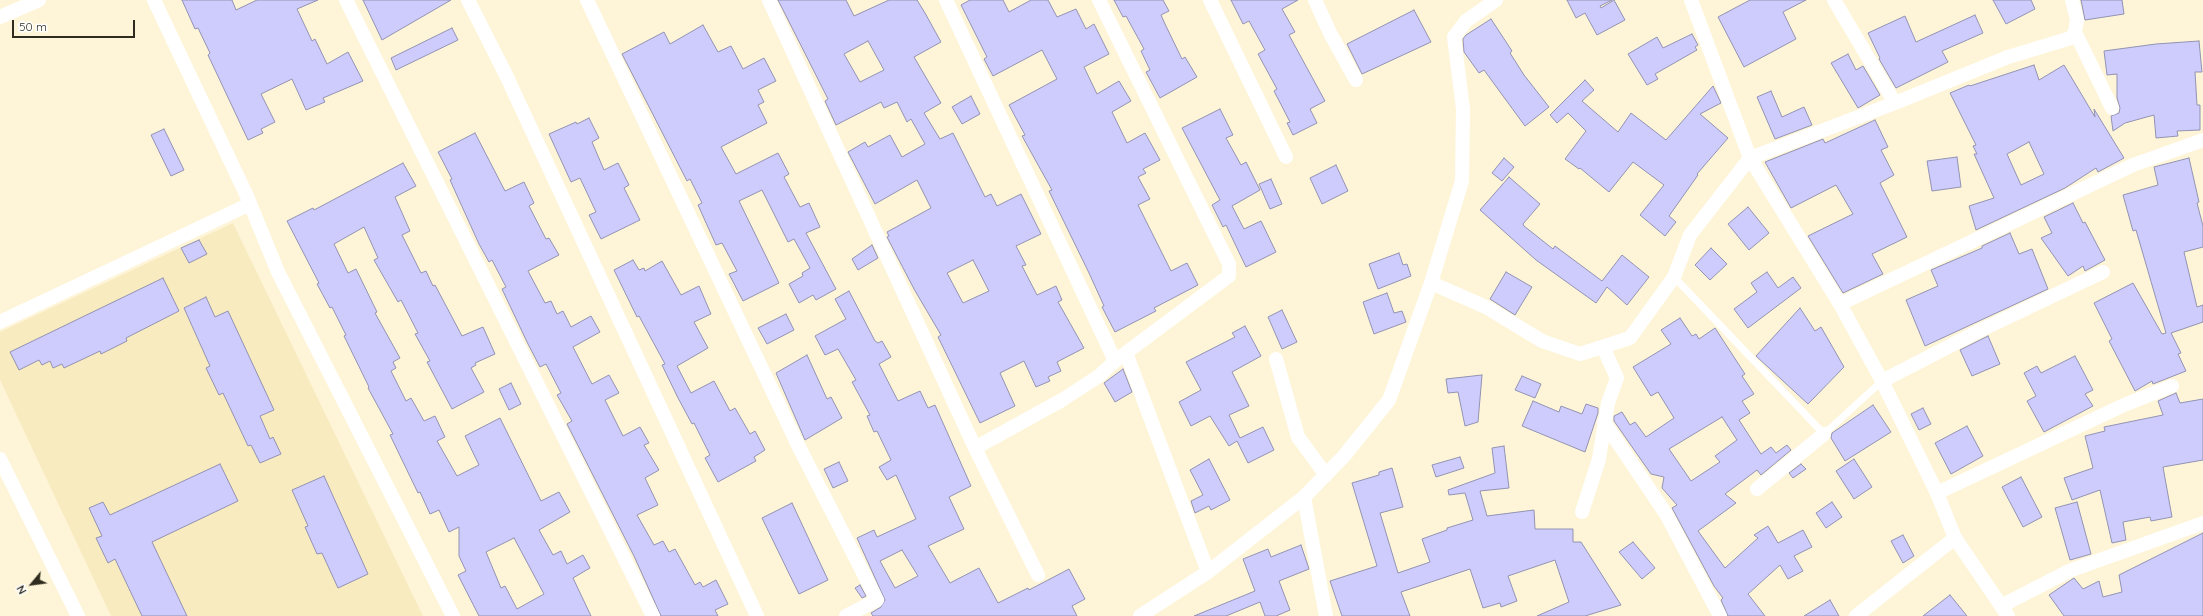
<!DOCTYPE html>
<html>
<head>
<meta charset="utf-8">
<style>
  body { margin:0 }
  #map { position:relative; width:2203px; height:616px; overflow:hidden; background:#fef5d9; font-family:Quicksand,sans-serif }
  canvas { display:block }
  .north { position:absolute; left:12px; top:564px; width:40px; height:40px; -webkit-text-stroke:3px #fff; paint-order:stroke; rotate:241deg; font-size:11px; font-weight:700; line-height:16px; text-align:center; color:#2f2b1e }
  .north::after { content:''; display:block; margin:auto; width:14px; height:18px; background:#2f2b1e; clip-path:polygon(50% 0,100% 100%,50% 72%,0 100%) }
  .scale { position:absolute; left:12px; top:20px; width:123px; height:18px; box-sizing:border-box; border:2px solid #2f2b1e; border-top:0; padding-left:5px; font-size:12px; line-height:14px; white-space:nowrap; color:#2f2b1e; -webkit-text-stroke:3px #fff; paint-order:stroke }
</style>
</head>
<body>
<div id="map">
<canvas width="2203" height="616"></canvas>
<div class="north">N</div>
<div class="scale">50 m</div>
</div>
<script>
const ctx = document.querySelector('canvas').getContext('2d');
ctx.lineJoin = 'round';
function fill(path, color) {
  ctx.fillStyle = color;
  ctx.fill(path, 'evenodd');
}
function toPath(rows) {
  const path = new Path2D();
  for (const r of rows) {
    path.moveTo(r[0], r[1]);
    for (let i = 2; i < r.length; i += 2) path.lineTo(r[i], r[i + 1]);
  }
  return path;
}
function strokePath(path, color, width, dash) {
  ctx.strokeStyle = color;
  ctx.lineWidth = width;
  ctx.lineCap = dash ? 'butt' : 'round';
  ctx.setLineDash(dash || []);
  ctx.stroke(path);
}
const built = toPath([
  [233,223,423,616,111,616,0,380,0,332]
]);
const building = toPath([
  [182,0,232,0,236,10,257,0,318,0,297,9,312,41,315,39,327,64,348,52,363,81,323,98,325,102,306,110,292,79,261,94,275,122,261,129,263,133,248,140,208,55,210,53,198,28,195,29,182,0],
  [363,0,451,0,382,40,363,0],
  [778,0,846,0,854,16,889,0,917,0,925,13,941,42,914,57,941,103,924,113,940,139,953,133,985,197,991,194,997,206,1021,194,1041,234,1016,246,1026,265,1022,266,1037,295,1056,286,1062,300,1058,302,1084,348,1057,362,1061,371,1048,377,1050,381,1036,387,1024,361,1000,373,1015,406,980,423,938,337,941,335,914,289,887,237,889,236,887,232,931,208,917,180,875,204,848,152,865,142,868,147,890,135,902,157,925,144,911,119,907,122,897,102,884,108,881,102,836,125,825,101,828,99,778,0],
  [868,41,884,70,860,82,844,54,868,41],
  [973,260,989,291,963,303,947,273,973,260],
  [970,0,1003,0,1009,12,1031,0,1048,0,1057,17,1076,9,1086,29,1094,24,1109,54,1084,67,1097,94,1119,81,1131,101,1112,112,1127,143,1145,133,1160,160,1143,169,1146,173,1138,177,1150,199,1138,205,1171,271,1187,263,1198,285,1154,308,1156,311,1115,332,1102,307,1104,306,1089,273,1049,191,1052,190,1022,136,1025,135,1009,105,1057,79,1042,50,993,76,984,59,987,57,961,5,970,0],
  [1114,0,1163,0,1169,11,1161,15,1165,24,1182,59,1185,57,1197,77,1160,98,1146,72,1150,70,1141,51,1144,49,1126,16,1123,17,1114,0],
  [1231,0,1298,0,1282,9,1295,32,1289,35,1325,101,1310,109,1317,123,1293,135,1287,123,1290,122,1274,91,1277,89,1258,54,1265,50,1249,21,1243,24,1231,0],
  [1567,0,1612,0,1600,6,1601,8,1614,0,1625,20,1597,35,1585,13,1576,18,1567,0],
  [1750,0,1806,0,1783,12,1796,39,1744,67,1718,17,1750,0],
  [1993,0,2031,0,2035,9,2006,24,1993,0],
  [2081,0,2122,0,2124,14,2085,20,2081,0],
  [1414,10,1431,42,1362,74,1347,44,1414,10],
  [1975,15,1983,33,1942,51,1948,62,1896,88,1879,59,1880,58,1868,33,1905,16,1916,42,1975,15],
  [1491,19,1512,51,1510,53,1524,75,1549,107,1525,126,1484,70,1479,73,1464,52,1463,39,1466,35,1491,19],
  [703,25,718,52,731,46,743,69,764,58,776,81,758,90,764,102,758,105,767,123,721,147,736,174,778,153,789,174,784,177,800,207,809,203,820,227,806,233,836,289,816,300,813,295,799,303,789,284,803,276,802,273,810,268,794,239,788,242,762,190,739,201,779,283,743,301,729,274,737,271,722,243,716,245,698,205,702,203,690,179,687,181,622,54,664,32,670,44,703,25],
  [452,28,458,40,396,70,391,58,452,28],
  [1692,34,1698,45,1695,47,1697,50,1655,74,1658,79,1647,85,1628,54,1657,37,1663,48,1692,34],
  [2199,41,2202,72,2195,72,2197,105,2200,105,2200,130,2177,131,2178,136,2156,138,2154,115,2125,123,2113,131,2111,116,2119,113,2120,108,2117,98,2117,74,2107,75,2104,51,2156,44,2199,41],
  [1848,54,1856,70,1863,66,1880,95,1858,108,1831,63,1848,54],
  [2034,65,2039,80,2064,65,2095,117,2094,109,2124,158,2098,172,2096,168,2065,188,1976,230,1969,206,1994,198,1974,154,1977,154,1973,146,1976,145,1950,93,1969,85,1970,86,2034,65],
  [2029,142,2044,174,2021,185,2007,154,2029,142],
  [1585,80,1594,90,1582,101,1618,132,1631,113,1666,140,1713,86,1721,103,1700,114,1728,138,1697,174,1698,175,1669,216,1676,222,1665,236,1640,215,1664,185,1633,162,1609,192,1580,168,1579,169,1565,159,1586,131,1568,113,1557,123,1550,115,1585,80],
  [1771,91,1782,117,1804,107,1812,125,1775,139,1757,97,1771,91],
  [971,96,980,114,962,124,952,107,971,96],
  [1220,109,1233,135,1226,138,1241,165,1246,162,1260,190,1232,206,1244,229,1261,221,1276,252,1246,267,1226,225,1223,227,1212,205,1220,200,1182,128,1220,109],
  [589,118,599,138,592,142,604,170,618,163,629,185,624,188,640,220,601,239,589,215,596,212,580,178,571,182,549,134,576,122,577,124,589,118],
  [1875,120,1888,147,1881,150,1894,175,1880,183,1907,237,1872,254,1883,274,1843,293,1808,236,1853,214,1836,185,1791,208,1765,162,1823,139,1825,143,1875,120],
  [164,129,184,170,171,176,151,135,164,129],
  [475,133,505,191,524,182,534,203,529,206,546,239,549,238,559,255,528,271,545,303,551,301,557,314,563,311,571,327,591,316,600,332,573,347,592,384,609,375,619,393,605,400,623,436,640,427,649,443,644,445,659,470,645,478,658,505,637,515,654,545,663,541,669,552,675,549,695,585,700,582,703,587,716,580,728,604,715,610,718,616,661,616,634,556,567,424,572,421,557,395,561,393,546,364,540,367,528,344,502,289,506,287,492,260,489,262,479,244,450,180,452,179,438,152,475,133],
  [1957,157,1961,187,1932,191,1927,161,1957,157],
  [1504,158,1514,167,1502,181,1492,173,1504,158],
  [2189,158,2199,202,2197,203,2203,226,2203,247,2184,252,2197,307,2203,305,2203,322,2171,333,2181,353,2178,354,2186,371,2153,384,2152,381,2135,391,2109,341,2112,339,2094,303,2133,283,2162,334,2166,333,2136,230,2133,231,2123,195,2158,185,2154,167,2189,158],
  [403,163,416,186,395,197,410,231,402,235,421,273,426,271,433,286,435,285,462,336,483,327,495,354,475,363,476,365,471,368,484,392,452,409,427,362,430,361,415,334,418,333,401,300,398,302,374,260,378,258,364,227,334,244,348,273,356,269,377,312,375,313,400,358,393,362,396,368,391,371,406,401,411,398,424,421,435,416,445,437,437,441,457,476,479,465,465,436,500,418,541,501,559,492,570,512,539,530,553,555,561,551,567,564,583,555,590,568,573,578,591,616,479,616,458,575,466,571,459,556,459,527,449,532,439,510,430,514,420,492,418,493,390,435,393,434,368,388,369,387,344,336,346,335,332,307,330,308,317,284,319,283,287,221,313,208,314,210,403,163],
  [514,538,544,594,517,609,505,586,501,588,486,552,514,538],
  [1336,165,1348,191,1322,204,1310,178,1336,165],
  [1509,177,1540,204,1523,224,1524,226,1553,249,1555,246,1602,281,1622,255,1649,277,1627,305,1607,287,1596,303,1536,260,1480,210,1509,177],
  [1271,179,1282,204,1270,209,1259,184,1271,179],
  [2073,203,2083,223,2085,222,2105,260,2085,271,2083,266,2068,276,2041,238,2052,233,2044,217,2073,203],
  [1748,207,1769,233,1749,250,1728,224,1748,207],
  [2010,233,2019,254,2032,249,2048,289,1925,346,1906,300,1938,286,1931,270,1982,248,1982,246,2010,233],
  [199,240,207,254,189,263,181,248,199,240],
  [872,245,878,258,858,270,852,259,872,245],
  [1711,248,1727,264,1710,280,1695,265,1711,248],
  [1399,253,1403,265,1407,264,1411,276,1378,289,1369,264,1399,253],
  [633,260,639,270,644,268,645,271,662,261,681,295,699,286,711,314,694,322,708,348,677,366,691,393,714,381,730,411,735,408,750,434,755,431,765,450,754,457,756,461,718,482,705,458,710,455,694,423,692,424,678,398,662,365,665,364,639,316,637,317,614,270,633,260],
  [1506,272,1532,287,1515,315,1490,299,1506,272],
  [1767,272,1778,288,1793,277,1801,288,1748,328,1734,309,1757,292,1751,283,1767,272],
  [163,278,179,311,126,338,127,341,101,354,100,351,64,368,62,364,53,368,50,361,42,365,39,360,19,370,10,352,163,278],
  [849,291,875,341,878,343,882,341,891,357,879,364,898,401,920,391,928,408,935,405,971,486,949,497,964,529,928,546,950,583,979,568,998,603,1028,588,1029,590,1069,569,1085,599,1072,606,1077,616,873,616,871,613,881,607,885,600,857,538,874,530,877,537,916,519,896,475,887,480,879,467,891,460,877,431,874,432,867,416,870,415,852,382,856,380,838,349,825,355,815,336,846,319,835,299,849,291],
  [902,550,918,576,895,588,880,561,902,550],
  [1387,293,1394,313,1402,311,1406,322,1374,334,1363,302,1387,293],
  [206,297,215,317,228,311,274,410,260,416,270,439,273,437,281,454,260,463,251,445,248,446,223,393,219,395,206,368,210,366,184,308,206,297],
  [1800,308,1815,331,1821,327,1844,367,1808,404,1756,356,1800,308],
  [1282,310,1297,342,1282,349,1268,317,1282,310],
  [786,314,794,330,767,344,758,328,786,314],
  [1680,318,1692,336,1696,334,1699,339,1715,328,1745,374,1742,376,1754,394,1742,401,1750,413,1739,420,1761,454,1771,447,1776,453,1787,445,1791,450,1761,475,1757,470,1725,494,1736,503,1698,531,1725,568,1758,538,1754,535,1768,526,1778,543,1803,530,1812,547,1794,556,1803,571,1788,579,1780,565,1748,594,1765,616,1728,616,1721,600,1723,598,1714,586,1672,508,1677,505,1662,488,1664,477,1651,474,1614,421,1614,416,1622,412,1630,425,1635,422,1646,437,1674,418,1658,392,1651,396,1633,367,1671,344,1661,330,1680,318],
  [1722,417,1737,440,1715,456,1720,462,1691,481,1669,449,1722,417],
  [1245,326,1261,356,1232,372,1249,406,1229,415,1240,438,1263,427,1274,450,1248,463,1237,441,1229,446,1210,416,1191,426,1179,402,1201,390,1186,362,1235,337,1232,333,1245,326],
  [1988,336,2000,364,1972,376,1960,350,1988,336],
  [807,355,827,399,831,397,842,418,805,440,776,373,807,355],
  [2075,356,2093,390,2085,394,2093,406,2044,432,2027,401,2036,396,2024,373,2037,366,2041,373,2075,356],
  [1123,369,1132,392,1115,402,1104,383,1123,369],
  [1482,375,1478,422,1465,426,1458,392,1448,393,1446,379,1482,375],
  [1522,376,1541,384,1535,398,1515,390,1522,376],
  [511,383,521,404,509,410,499,389,511,383],
  [2176,393,2180,403,2203,399,2203,460,2163,467,2172,517,2151,521,2150,517,2123,522,2126,540,2112,543,2100,490,2072,500,2064,478,2093,468,2085,436,2105,431,2104,427,2163,415,2158,401,2176,393],
  [1533,401,1559,412,1561,406,1582,414,1586,404,1598,408,1598,413,1585,452,1522,426,1533,401],
  [1873,405,1891,432,1845,461,1831,438,1832,433,1873,405],
  [1923,408,1931,424,1919,430,1911,414,1923,408],
  [1967,426,1983,456,1951,474,1935,443,1967,426],
  [1504,446,1509,488,1480,491,1487,516,1534,510,1535,529,1573,529,1573,542,1581,542,1621,605,1585,616,1537,616,1569,602,1555,560,1508,576,1517,601,1501,607,1500,603,1483,608,1470,569,1401,592,1410,616,1342,616,1330,581,1377,566,1352,483,1379,475,1379,472,1392,468,1403,507,1380,513,1398,573,1430,562,1422,539,1447,530,1447,528,1473,520,1465,493,1449,495,1448,490,1495,473,1492,448,1504,446],
  [1460,457,1464,468,1436,477,1432,465,1460,457],
  [1209,459,1230,500,1211,510,1209,506,1195,513,1191,501,1203,495,1190,470,1209,459],
  [1854,459,1872,487,1854,499,1836,471,1854,459],
  [839,462,848,481,833,488,824,469,839,462],
  [220,464,238,501,152,542,187,616,142,616,115,559,108,563,96,538,102,536,89,508,103,502,110,515,220,464],
  [1801,464,1806,469,1793,478,1789,473,1801,464],
  [324,476,368,574,338,588,322,553,317,554,305,527,308,526,292,490,324,476],
  [2021,477,2042,517,2023,527,2002,487,2021,477],
  [1832,502,1842,517,1826,528,1816,513,1832,502],
  [2077,502,2091,554,2070,560,2055,508,2077,502],
  [792,503,828,580,799,594,762,518,792,503],
  [2203,533,2203,616,2064,616,2049,595,2074,578,2083,589,2099,581,2103,597,2122,592,2119,575,2203,533],
  [1903,535,1914,556,1903,563,1891,541,1903,535],
  [1633,542,1655,568,1642,579,1619,552,1633,542],
  [1301,545,1309,569,1279,581,1290,610,1276,616,1265,616,1260,602,1226,616,1194,616,1255,591,1243,559,1268,549,1271,557,1301,545],
  [860,585,866,596,862,598,855,588,860,585],
  [1950,595,1967,616,1923,616,1950,595],
  [1830,600,1839,616,1804,616,1830,600]
]);
const service = toPath([
  [1674,277,1824,434,1882,381]
]);
const minor = toPath([
  [154,0,246,194,278,272,453,616],
  [346,0,653,616],
  [468,0,506,75,757,616],
  [587,0,798,445,877,600,846,616],
  [769,0,975,448,1038,575],
  [946,0,1115,361],
  [1210,0,1286,157],
  [1315,0,1330,33,1356,80],
  [1691,0,1750,158,1840,304,1882,381,1937,493,1955,538,2008,616],
  [1834,0,1895,103],
  [0,17,39,0],
  [2075,32,2112,108],
  [1431,283,1486,307,1542,341,1580,354,1630,338,1674,277,1690,235,1750,158,1895,103,2008,57,2071,38,2075,32,2077,20,2072,0],
  [1840,304,2133,165,2203,140],
  [0,322,250,204],
  [1126,353,1208,572],
  [1276,359,1298,437,1326,475],
  [1882,381,1981,330,2103,272],
  [1604,422,1666,514,1720,616],
  [975,448,1062,400,1099,376,1115,361,1229,276,1229,264,1099,0],
  [0,459,78,616],
  [1757,489,1824,434],
  [1937,493,2124,405,2172,386],
  [1304,497,1326,616],
  [1582,512,1599,459,1608,403,1617,378,1603,347],
  [2001,606,2069,571,2203,523],
  [1140,616,1208,572,1304,497,1344,456,1389,400,1431,283,1462,181,1463,109,1454,37,1466,21,1496,0],
  [1856,616,1955,538]
]);
fill(built, '#f9ebc0');
fill(building, '#cdccfd');
strokePath(building, '#9292b2', 1);
strokePath(service, '#fff', 7);
strokePath(minor, '#fff', 14);
</script>
</body>
</html>
